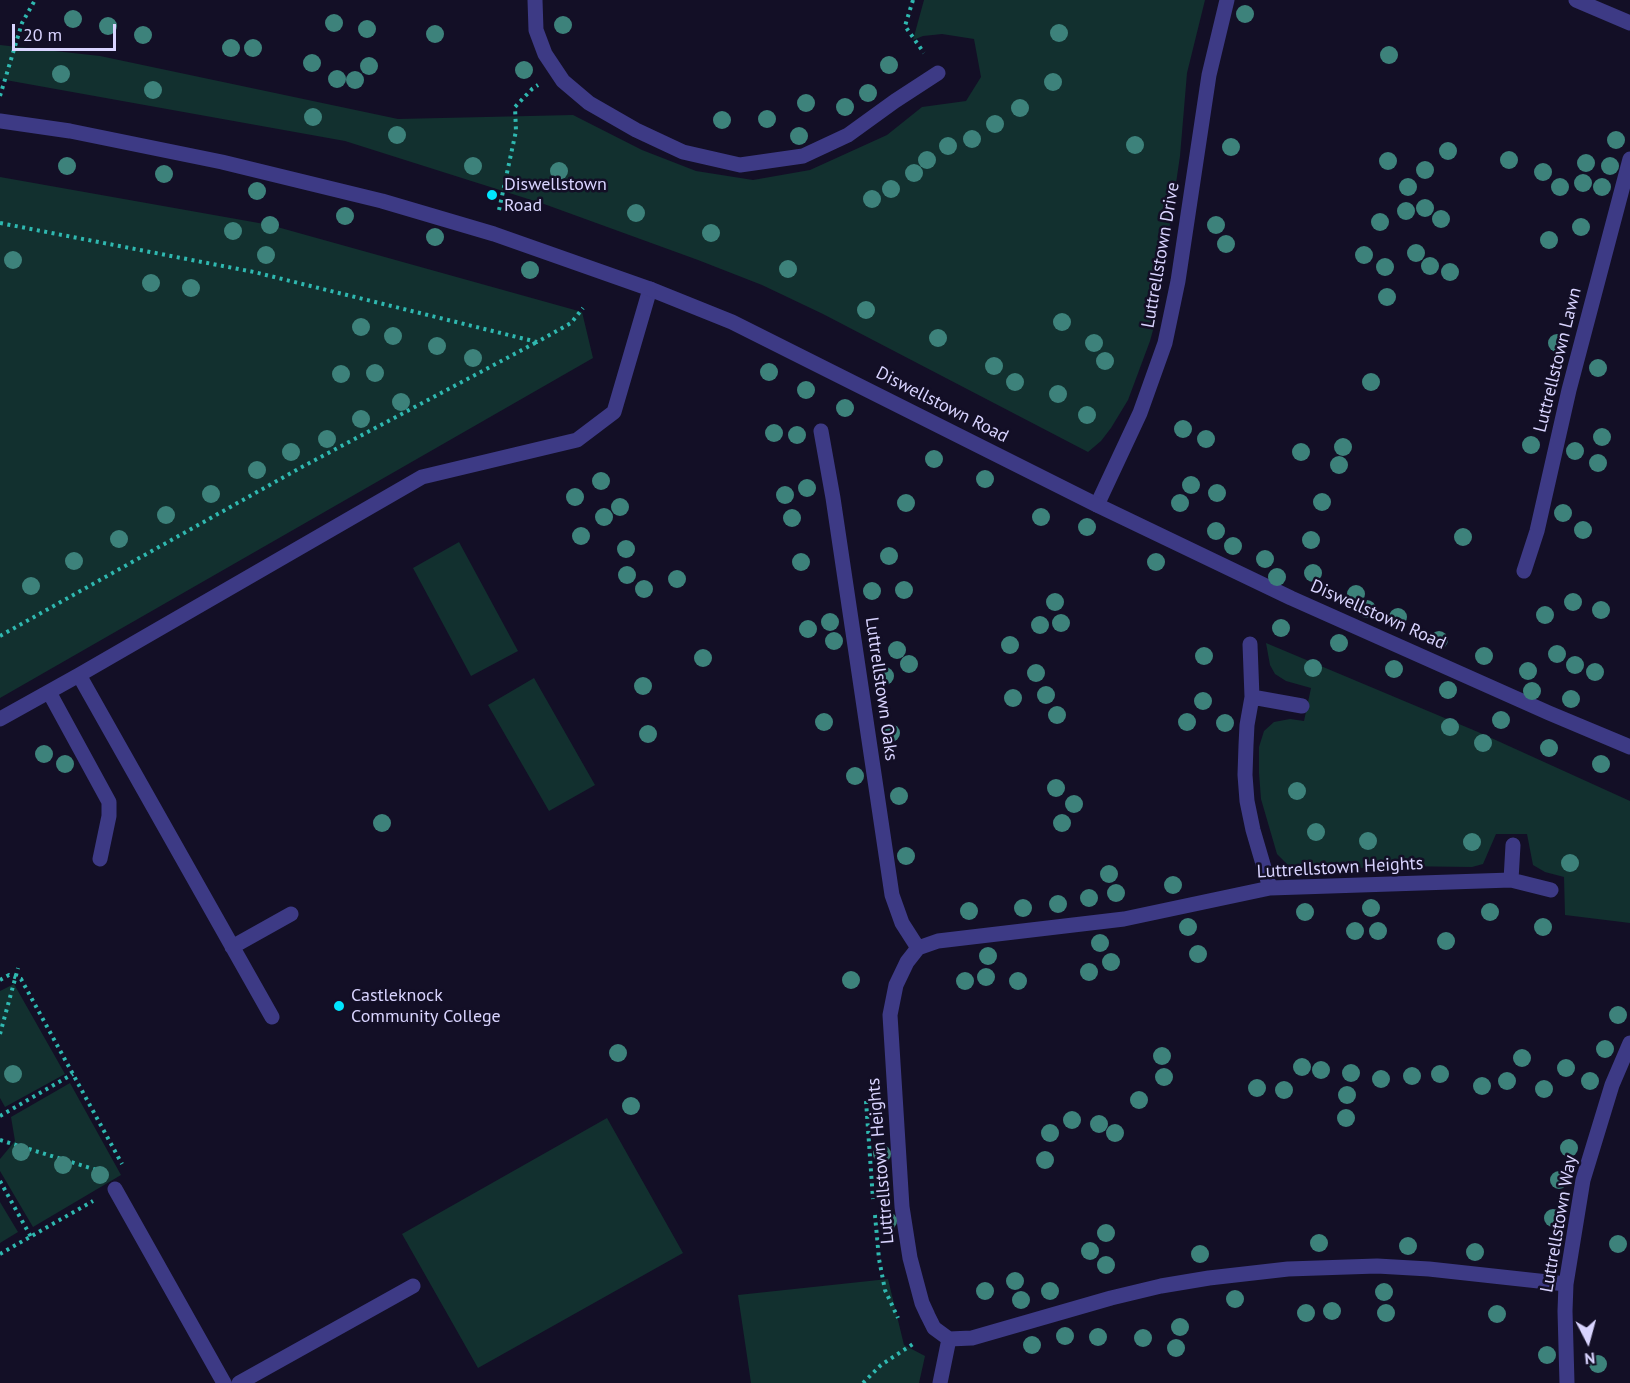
<!DOCTYPE html>
<html>
<head>
<meta charset="utf-8">
<style>
  body { margin:0 }
  #map { position:relative; width:1630px; height:1383px; overflow:hidden; background:#130f26; font-family:"PT Sans",sans-serif }
  canvas { display:block }
  .north { position:absolute; left:1558px; top:1311px; width:60px; height:60px; -webkit-text-stroke:4px #130f26; paint-order:stroke; rotate:174deg; font-size:16px; font-weight:700; line-height:24px; text-align:center; color:#d9d4ff }
  .north::after { content:''; display:block; margin:auto; width:21px; height:27px; background:#d9d4ff; clip-path:polygon(50% 0,100% 100%,50% 72%,0 100%) }
  .scale { position:absolute; left:12px; top:24px; width:104px; height:27px; box-sizing:border-box; border:3px solid #d9d4ff; border-top:0; padding-left:8px; font-size:18px; line-height:21px; white-space:nowrap; color:#d9d4ff; -webkit-text-stroke:4px #130f26; paint-order:stroke }
</style>
</head>
<body>
<div id="map">
<canvas width="1630" height="1383"></canvas>
<div class="north">N</div>
<div class="scale">20 m</div>
</div>
<script>
const ctx = document.querySelector('canvas').getContext('2d');
ctx.lineJoin = 'round';
function fill(path, color) {
  ctx.fillStyle = color;
  ctx.fill(path, 'evenodd');
}
function toPath(rows) {
  const path = new Path2D();
  for (const r of rows) {
    path.moveTo(r[0], r[1]);
    for (let i = 2; i < r.length; i += 2) path.lineTo(r[i], r[i + 1]);
  }
  return path;
}
function strokePath(path, color, width, dash) {
  ctx.strokeStyle = color;
  ctx.lineWidth = width;
  ctx.lineCap = dash ? 'butt' : 'round';
  ctx.setLineDash(dash || []);
  ctx.stroke(path);
}
function drawText(font, color, halo, rows, align = 'center') {
  ctx.font = font + ' "PT Sans",sans-serif';
  ctx.lineWidth = 5;
  ctx.setLineDash([]);
  ctx.textBaseline = 'middle';
  ctx.strokeStyle = halo;
  ctx.fillStyle = color;
  for (const [text, x, y, turn = 0] of rows) {
    ctx.save();
    ctx.translate(x, y);
    ctx.rotate((+turn || 0) * Math.PI / 180);
    ctx.textAlign = isNaN(turn) ? turn : align;
    if (halo) ctx.strokeText(text, 0, 0);
    ctx.fillText(text, 0, 0);
    ctx.restore();
  }
}
const green = toPath([
  [924,0,1205,0,1187,73,1180,156,1156,319,1150,341,1128,400,1111,428,1101,441,1088,452,823,314,762,285,698,260,544,204,345,141,0,79,0,45,100,56,398,119,573,115,642,150,696,171,753,180,810,170,887,135,922,107,966,101,981,77,974,39,942,34,923,36,913,40],
  [0,177,270,225,582,312,593,358,0,698],
  [459,542,518,651,471,676,413,568],
  [1266,643,1478,732,1630,801,1630,923,1565,915,1564,877,1545,872,1533,865,1527,834,1496,834,1483,864,1472,867,1394,866,1305,871,1288,865,1277,854,1261,799,1259,773,1259,747,1264,731,1274,722,1290,719,1304,721,1311,688,1286,681,1275,674,1270,665],
  [534,678,595,785,549,811,488,705],
  [14,984,65,1074,5,1107,0,1098,0,991],
  [70,1083,121,1175,33,1227,0,1171,0,1159,15,1141,11,1117],
  [607,1118,683,1253,478,1368,402,1234],
  [0,1202,18,1232,0,1243],
  [888,1279,904,1345,925,1356,919,1383,751,1383,738,1295]
]);
const path = toPath([
  [913,0,905,26,924,53],
  [0,96,22,23,35,0],
  [499,210,516,131,515,107,532,89,538,85],
  [0,223,254,272,537,342,571,323,583,308],
  [0,636,300,468,537,342],
  [0,980,9,975,21,979,122,1164],
  [0,1034,18,968],
  [866,1101,873,1199],
  [0,1116,73,1074],
  [0,1140,100,1171],
  [0,1181,31,1237],
  [875,1215,879,1259,885,1290,898,1318],
  [0,1254,93,1201],
  [863,1383,881,1365,913,1344,912,1343]
]);
const service = toPath([
  [79,675,272,1017],
  [49,692,109,802,109,816,100,859],
  [0,719,79,675,422,477,577,440,614,412,650,289],
  [232,947,291,914],
  [115,1189,224,1383],
  [239,1383,413,1286]
]);
const minor = toPath([
  [535,0,536,30,545,54,563,81,589,103,636,130,683,152,740,165,803,156,848,135,895,101,938,73],
  [1576,0,1630,23],
  [821,431,833,498,892,895,902,923,918,948],
  [1097,505,1140,413,1165,343,1178,281,1209,75,1227,0],
  [1524,571,1537,531,1569,390,1630,159],
  [1250,644,1252,697,1247,725,1246,745,1245,775,1247,801,1253,830,1270,888],
  [1252,697,1302,706],
  [1511,880,1513,845],
  [1551,890,1511,880,1270,888,1124,919,938,941,918,948,907,962,896,985,890,1015,902,1207,910,1258,922,1303,928,1316,934,1328,949,1339,972,1338,1111,1298,1161,1286,1209,1278,1288,1269,1377,1266,1429,1269,1566,1284],
  [940,1383,949,1339],
  [1567,1383,1565,1311,1566,1284,1583,1180,1612,1085,1630,1043]
]);
const tertiary = toPath([
  [0,121,70,131,222,162,382,201,494,234,650,289,732,322,1097,505,1291,598,1549,713,1630,747]
]);
const trees = [
  [1245,14],
  [73,19],
  [334,23],
  [563,25],
  [108,26],
  [367,29],
  [1059,33],
  [435,34],
  [143,35],
  [231,48],
  [253,48],
  [1389,55],
  [312,63],
  [889,65],
  [369,66],
  [524,70],
  [61,74],
  [337,79],
  [355,80],
  [1053,82],
  [153,90],
  [868,93],
  [806,103],
  [845,107],
  [1020,108],
  [313,117],
  [767,119],
  [722,120],
  [995,124],
  [397,135],
  [799,136],
  [972,139],
  [1616,140],
  [1135,145],
  [948,146],
  [1231,147],
  [1448,151],
  [927,160],
  [1509,160],
  [1388,161],
  [1586,163],
  [67,166],
  [473,166],
  [1610,166],
  [1425,170],
  [559,171],
  [1543,172],
  [914,173],
  [164,174],
  [1583,183],
  [1408,187],
  [1560,187],
  [1602,187],
  [891,189],
  [257,191],
  [872,199],
  [1425,208],
  [1406,211],
  [636,213],
  [345,216],
  [1441,219],
  [1380,222],
  [270,225],
  [1216,225],
  [1581,227],
  [233,231],
  [711,233],
  [435,237],
  [1549,240],
  [1226,244],
  [1416,253],
  [266,255],
  [1364,255],
  [13,260],
  [1430,266],
  [1385,267],
  [788,269],
  [530,270],
  [1450,272],
  [151,283],
  [191,288],
  [1387,297],
  [866,310],
  [1062,322],
  [361,327],
  [393,336],
  [938,338],
  [1094,343],
  [1557,343],
  [437,346],
  [473,358],
  [1105,361],
  [994,366],
  [1598,368],
  [769,372],
  [375,373],
  [341,374],
  [1015,382],
  [1371,382],
  [806,390],
  [1058,394],
  [401,402],
  [845,408],
  [1087,415],
  [361,419],
  [1183,429],
  [774,433],
  [797,435],
  [1602,437],
  [327,439],
  [1206,439],
  [1531,445],
  [1343,447],
  [1575,451],
  [291,452],
  [1301,452],
  [934,459],
  [1598,463],
  [1339,465],
  [257,470],
  [985,479],
  [601,481],
  [1191,485],
  [807,488],
  [1217,493],
  [211,494],
  [785,495],
  [575,497],
  [1322,502],
  [906,503],
  [1180,503],
  [620,507],
  [1563,513],
  [166,515],
  [604,517],
  [1041,517],
  [792,518],
  [1087,527],
  [1583,530],
  [1216,531],
  [581,536],
  [1463,537],
  [119,539],
  [1311,540],
  [1233,546],
  [626,549],
  [889,556],
  [1265,559],
  [74,561],
  [801,562],
  [1156,562],
  [1313,573],
  [627,575],
  [1277,577],
  [677,579],
  [31,586],
  [644,589],
  [904,590],
  [872,591],
  [1356,594],
  [1055,602],
  [1573,602],
  [1367,609],
  [1601,610],
  [1545,615],
  [1398,617],
  [830,622],
  [1061,623],
  [1040,625],
  [1281,628],
  [808,629],
  [1439,640],
  [834,641],
  [1339,643],
  [1010,645],
  [897,650],
  [1557,654],
  [1204,656],
  [1484,656],
  [703,658],
  [909,664],
  [1575,665],
  [1313,668],
  [1394,669],
  [1528,671],
  [1595,672],
  [1036,673],
  [885,676],
  [643,686],
  [1448,690],
  [1532,691],
  [1046,695],
  [1013,698],
  [1571,699],
  [1203,701],
  [1057,715],
  [1501,720],
  [824,722],
  [1187,722],
  [1225,723],
  [1450,727],
  [891,733],
  [648,734],
  [1483,743],
  [1549,748],
  [44,754],
  [65,764],
  [1601,764],
  [855,776],
  [1056,788],
  [1297,791],
  [899,796],
  [1074,804],
  [382,823],
  [1062,823],
  [1316,832],
  [1368,841],
  [1472,842],
  [906,856],
  [1570,863],
  [1109,874],
  [1173,885],
  [1116,893],
  [1089,898],
  [1058,904],
  [1023,908],
  [1371,908],
  [969,911],
  [1305,912],
  [1490,912],
  [1188,927],
  [1543,927],
  [1355,931],
  [1378,931],
  [1446,941],
  [1100,943],
  [1198,954],
  [988,956],
  [1111,962],
  [1089,972],
  [986,977],
  [851,980],
  [965,981],
  [1018,981],
  [1618,1015],
  [1605,1049],
  [618,1053],
  [1162,1056],
  [1522,1058],
  [1302,1067],
  [1566,1068],
  [1321,1070],
  [1351,1073],
  [13,1074],
  [1440,1074],
  [1412,1076],
  [1164,1077],
  [1381,1079],
  [1507,1081],
  [1590,1081],
  [1482,1086],
  [1257,1088],
  [1544,1089],
  [1284,1090],
  [1347,1095],
  [1139,1100],
  [631,1106],
  [1346,1118],
  [1072,1120],
  [1099,1124],
  [1050,1133],
  [1115,1133],
  [1569,1148],
  [21,1152],
  [882,1154],
  [1045,1160],
  [63,1165],
  [100,1175],
  [1559,1180],
  [1553,1218],
  [888,1221],
  [1106,1233],
  [1319,1243],
  [1618,1244],
  [1408,1246],
  [1090,1251],
  [1475,1252],
  [1200,1254],
  [1106,1265],
  [1015,1281],
  [985,1291],
  [1050,1291],
  [1384,1292],
  [1235,1299],
  [1021,1300],
  [1332,1311],
  [1306,1313],
  [1386,1313],
  [1497,1314],
  [1180,1327],
  [1065,1336],
  [1098,1337],
  [1143,1338],
  [1032,1345],
  [1176,1348],
  [1547,1355],
  [1598,1364]
];
const markers = [
  [492,195,6,"#00e5ff"],
  [339,1006,6,"#00e5ff"]
];
const poiNames = [
  ["Diswellstown",504,185],
  ["Road",504,206],
  ["Castleknock",351,996],
  ["Community College",351,1017]
];
const streetNames = [
  ["Luttrellstown Drive",1161,255,-80],
  ["Luttrellstown Lawn",1558,360,-76],
  ["Diswellstown Road",942,405,27],
  ["Diswellstown Road",1378,615,24],
  ["Luttrellstown Oaks",881,689,82],
  ["Luttrellstown Heights",1340,868,-3],
  ["Luttrellstown Heights",881,1161,-95],
  ["Luttrellstown Way",1559,1224,-80]
];
fill(green, '#12302f');
strokePath(path, '#2fb8b0', 4, [3, 4.5]);
strokePath(service, '#3d3a85', 15);
strokePath(minor, '#3d3a85', 15);
strokePath(tertiary, '#3d3a85', 15);
ctx.fillStyle = '#3d827b';
for (const [x, y] of trees) {
  ctx.beginPath();
  ctx.arc(x, y, 9, 0, 2 * Math.PI);
  ctx.fill();
}
for (const [x, y, r, color] of markers) {
  const dot = new Path2D();
  dot.arc(x, y, r, 0, 2 * Math.PI);
  ctx.fillStyle = color;
  ctx.fill(dot);
  strokePath(dot, '#130f26', 2);
}
drawText('18px', '#d9d4ff', '#130f26', poiNames, 'left');
drawText('18px', '#d9d4ff', '#130f26', streetNames);
</script>
</body>
</html>
